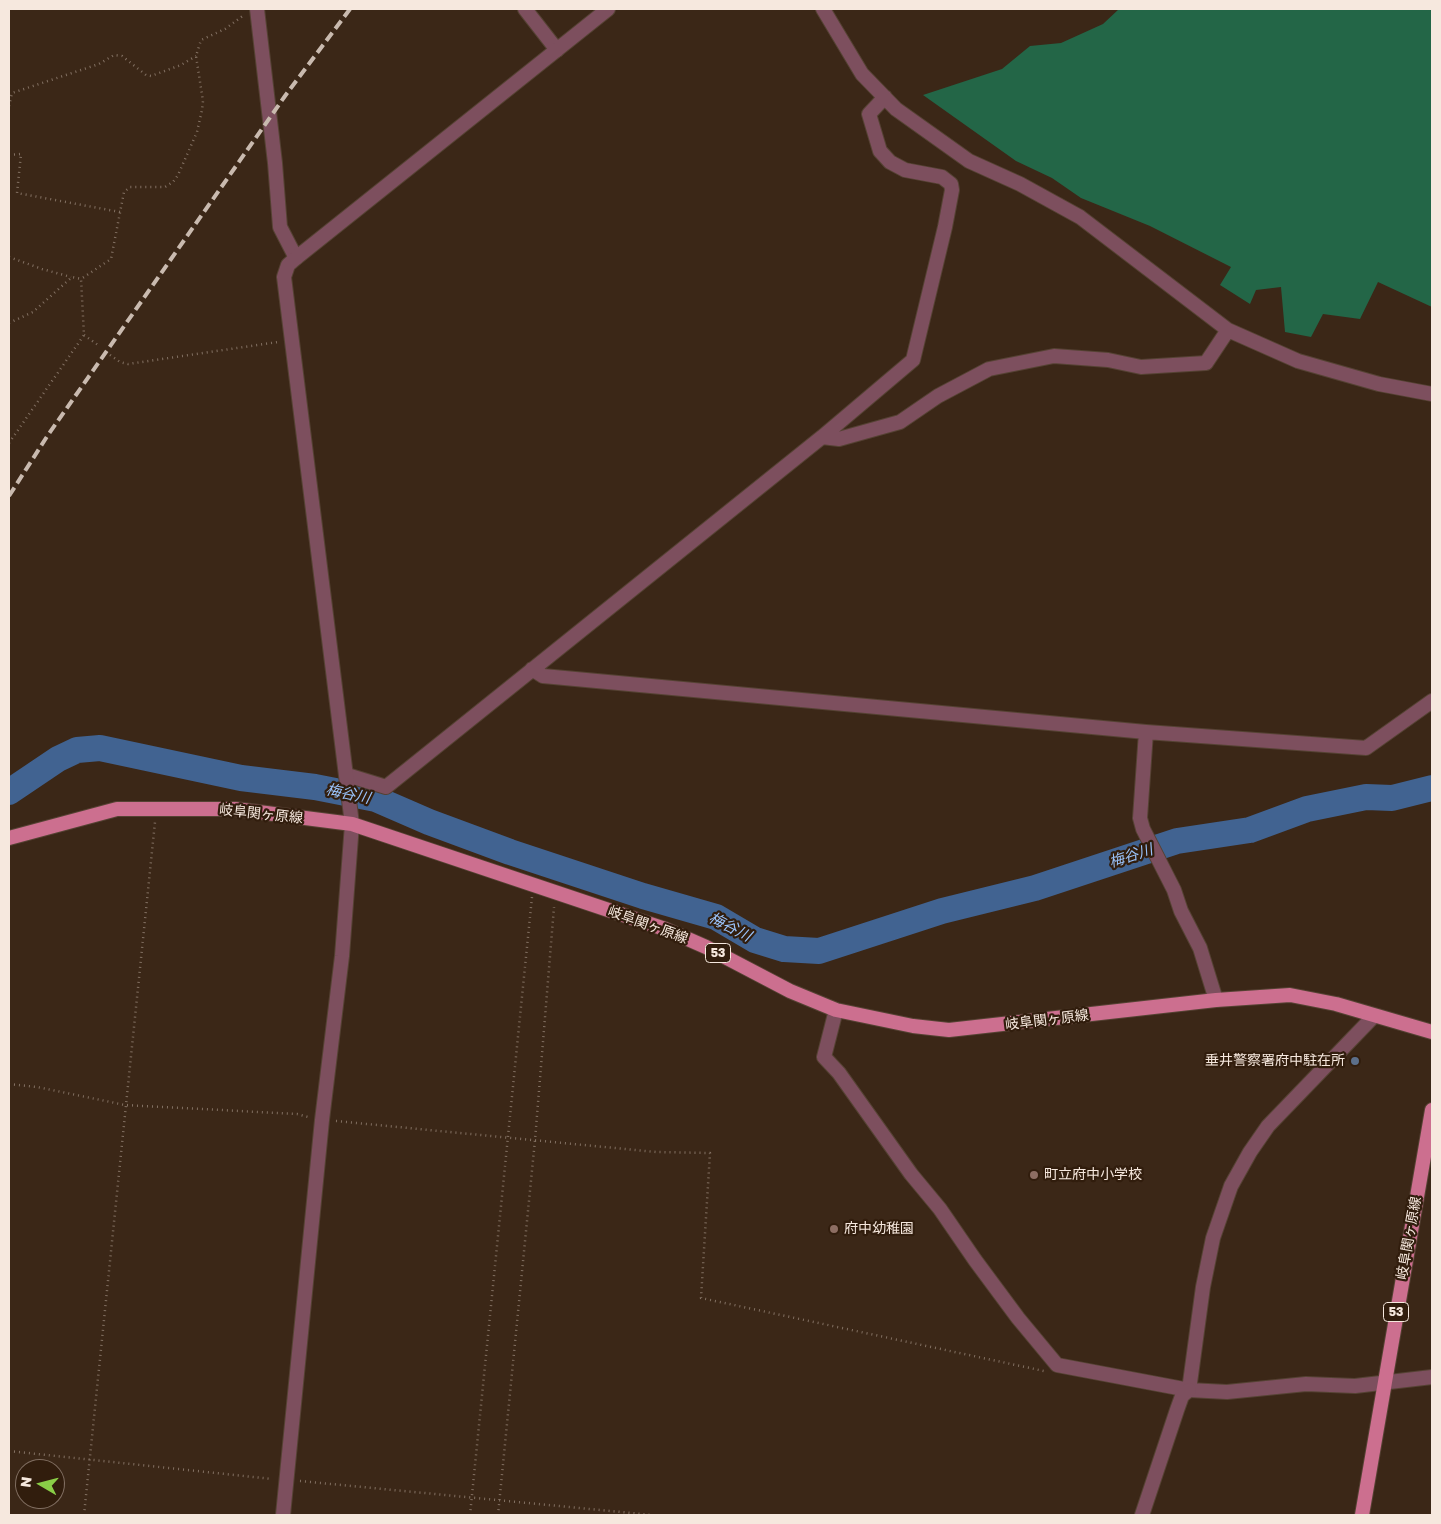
<!DOCTYPE html>
<html>
<head>
<meta charset="utf-8">
<style>
  body { margin:0 }
  #map { position:relative; width:1441px; height:1524px; overflow:hidden; background:#3b2717; font-family:"Golos Text",sans-serif }
  canvas { display:block }
  .frame { position:absolute; inset:0; border:10px solid #f6e8de; pointer-events:none }
  .north { position:absolute; left:15px; top:1459px; width:50px; height:50px; box-sizing:border-box; background:#311d0d; border:1px solid #806e61; border-radius:50%; rotate:278deg; font-size:14px; font-weight:700; line-height:20px; text-align:center; color:#f6e8de }
  .north::after { content:''; display:block; margin:auto; width:18px; height:22px; background:#8ace47; clip-path:polygon(50% 0,100% 100%,50% 72%,0 100%) }
</style>
</head>
<body>
<div id="map">
<canvas width="1441" height="1524"></canvas>
<div class="frame"></div>
<div class="north">N</div>
</div>
<script>
const ctx = document.querySelector('canvas').getContext('2d');
ctx.lineJoin = 'round';
function fill(path, color) {
  ctx.fillStyle = color;
  ctx.fill(path, 'evenodd');
}
function toPath(rows) {
  const path = new Path2D();
  for (const r of rows) {
    path.moveTo(r[0], r[1]);
    for (let i = 2; i < r.length; i += 2) path.lineTo(r[i], r[i + 1]);
  }
  return path;
}
function strokePath(path, color, width, dash) {
  ctx.strokeStyle = color;
  ctx.lineWidth = width;
  ctx.lineCap = dash ? 'butt' : 'round';
  ctx.setLineDash(dash || []);
  ctx.stroke(path);
}
function drawText(font, color, halo, rows, align = 'center') {
  ctx.font = font + ' "Golos Text","Noto Sans JP",sans-serif';
  ctx.lineWidth = 4.5;
  ctx.setLineDash([]);
  ctx.textBaseline = 'middle';
  ctx.strokeStyle = halo;
  ctx.fillStyle = color;
  for (const [text, x, y, turn = 0] of rows) {
    ctx.save();
    ctx.translate(x, y);
    ctx.rotate((+turn || 0) * Math.PI / 180);
    ctx.textAlign = isNaN(turn) ? turn : align;
    if (halo) ctx.strokeText(text, 0, 0);
    ctx.fillText(text, 0, 0);
    ctx.restore();
  }
}
const forest = toPath([
  [1119,9,1432,9,1432,307,1378,282,1360,319,1323,314,1311,337,1285,332,1281,287,1256,290,1250,304,1220,285,1231,267,1150,226,1081,198,1052,178,1016,161,923,95,1002,69,1030,46,1061,43,1103,24]
]);
const river = toPath([
  [9,792,58,759,77,750,100,748,241,778,315,787,376,799,429,822,510,852,643,896,716,917,755,940,784,949,819,951,942,911,1035,888,1177,841,1250,830,1307,809,1366,797,1392,798,1432,788]
]);
const path = toPath([
  [9,94,99,64,114,55,122,56,146,75,151,76,181,65,196,56],
  [9,106,12,93],
  [9,155,21,154,17,193,120,212],
  [9,257,42,269,71,277],
  [9,323,33,312,72,277,81,279],
  [84,335,98,345],
  [110,355,120,362,128,364,278,342],
  [9,443,84,335,81,279,111,259,124,192,130,187,165,187,173,182,178,175,197,132,202,110,203,101,196,56,201,40,225,29,244,15],
  [9,1084,37,1087,125,1105,297,1114,308,1117],
  [336,1121,656,1152,710,1153,701,1298,1044,1371],
  [9,1451,272,1479],
  [300,1481,652,1515],
  [84,1515,155,822],
  [470,1515,532,897],
  [498,1515,535,1140,554,907]
]);
const minor = toPath([
  [257,9,275,163,280,227,296,258],
  [525,9,557,50],
  [823,9,862,74,896,109,969,161,1020,184,1080,217,1228,330,1298,361,1379,384,1432,394],
  [822,437,839,439,900,422,938,396,989,369,1054,356,1108,360,1141,367,1206,363,1228,330],
  [532,669,543,676,1146,732,1366,748,1432,701],
  [1146,732,1140,818,1143,829,1174,890,1181,911,1200,948,1216,1000],
  [347,775,386,787,822,437,913,360,945,227,952,190,951,184,942,177,905,170,890,162,880,151,869,114,885,97],
  [836,1010,824,1057,839,1073,911,1174,940,1209,975,1260,1018,1318,1057,1365,1189,1390,1227,1392,1306,1384,1355,1386,1432,1377],
  [1189,1390,1203,1287,1213,1238,1231,1186,1250,1152,1268,1126,1374,1016]
]);
const tertiary = toPath([
  [283,1515,322,1120,342,956,352,824,284,277,288,265,296,258,608,9],
  [1142,1515,1177,1410,1182,1396,1189,1390]
]);
const primary = toPath([
  [9,838,117,809,235,809,352,824,665,929,706,947,790,991,836,1010,913,1026,949,1030,1216,1000,1290,995,1336,1004,1432,1032],
  [1362,1515,1432,1110]
]);
const rail = toPath([
  [9,496,48,435,285,96,350,9]
]);
const markers = [
  [1355,1061,5,"#5c6f8a"],
  [1034,1175,5,"#8d6e63"],
  [834,1229,5,"#8d6e63"]
];
const shields = [
  [718,953,25],
  [1396,1312,25]
];
const shieldNames = [
  ["53",718,953],
  ["53",1396,1312]
];
const streetNames = [
  ["岐阜関ヶ原線",261,814,6],
  ["岐阜関ヶ原線",648,925,20],
  ["岐阜関ヶ原線",1047,1020,-7],
  ["岐阜関ヶ原線",1409,1238,-80]
];
const poiNames = [
  ["垂井警察署府中駐在所",1345,1061,"right"],
  ["町立府中小学校",1044,1175],
  ["府中幼稚園",844,1229]
];
const waterNames = [
  ["梅谷川",348,794,12],
  ["梅谷川",1131,856,-18],
  ["梅谷川",730,927,27]
];
fill(forest, '#236647');
strokePath(river, '#416391', 26);
strokePath(minor, '#554233', 16);
strokePath(tertiary, '#554233', 16);
strokePath(primary, '#554233', 16);
strokePath(path, '#837163', 2.5, [1, 4]);
strokePath(minor, '#7d4f5e', 14);
strokePath(tertiary, '#7d4f5e', 14);
strokePath(primary, '#cc6f8f', 14);
strokePath(rail, '#c9baaf', 4, [10, 5]);
for (const [x, y, r, color] of markers) {
  const dot = new Path2D();
  dot.arc(x, y, r, 0, 2 * Math.PI);
  ctx.fillStyle = color;
  ctx.fill(dot);
  strokePath(dot, '#311d0d', 2);
}
for (const [x, y, w] of shields) {
  const box = new Path2D();
  box.roundRect(x - w / 2, y - 9.5, w, 19, 4);
  ctx.fillStyle = '#311d0d';
  ctx.fill(box);
  strokePath(box, '#f6e8de', 1);
}
drawText('bold 12px', '#f6e8de', null, shieldNames);
drawText('14px', '#f6e8de', '#311d0d', streetNames);
drawText('14px', '#f6e8de', '#311d0d', poiNames, 'left');
drawText('italic 15px', '#99c2fa', '#311d0d', waterNames);
</script>
</body>
</html>
